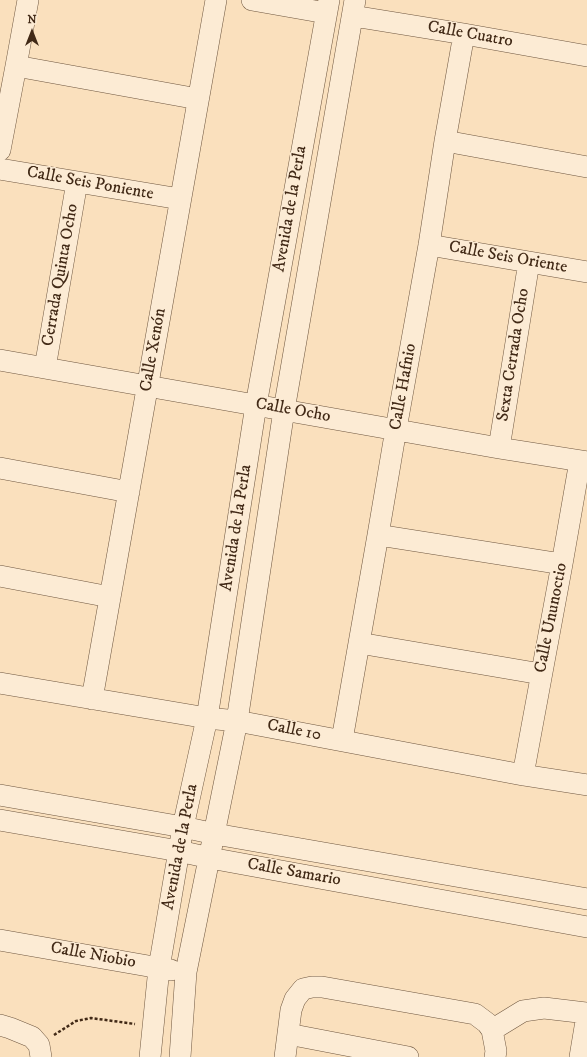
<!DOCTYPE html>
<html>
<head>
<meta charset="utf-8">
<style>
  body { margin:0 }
  #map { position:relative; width:587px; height:1057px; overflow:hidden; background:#fae0bd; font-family:"IM FELL DW Pica",serif }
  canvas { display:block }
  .north { position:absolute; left:12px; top:12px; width:40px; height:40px; -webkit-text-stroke:3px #fcebd4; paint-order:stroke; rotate:0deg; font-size:11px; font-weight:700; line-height:16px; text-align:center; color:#412916 }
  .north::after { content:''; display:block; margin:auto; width:14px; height:18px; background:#412916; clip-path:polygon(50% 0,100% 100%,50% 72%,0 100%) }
</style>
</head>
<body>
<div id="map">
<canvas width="587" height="1057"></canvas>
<div class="north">N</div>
</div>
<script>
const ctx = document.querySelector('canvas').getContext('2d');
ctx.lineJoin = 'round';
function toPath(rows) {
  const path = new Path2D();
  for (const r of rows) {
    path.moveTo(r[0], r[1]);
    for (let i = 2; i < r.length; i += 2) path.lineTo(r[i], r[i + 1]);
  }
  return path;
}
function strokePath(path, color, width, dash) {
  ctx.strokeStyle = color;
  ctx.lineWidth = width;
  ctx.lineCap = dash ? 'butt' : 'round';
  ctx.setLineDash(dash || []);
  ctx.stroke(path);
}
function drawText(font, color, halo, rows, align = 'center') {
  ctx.font = font + ' "IM FELL DW Pica",serif';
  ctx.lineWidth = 3;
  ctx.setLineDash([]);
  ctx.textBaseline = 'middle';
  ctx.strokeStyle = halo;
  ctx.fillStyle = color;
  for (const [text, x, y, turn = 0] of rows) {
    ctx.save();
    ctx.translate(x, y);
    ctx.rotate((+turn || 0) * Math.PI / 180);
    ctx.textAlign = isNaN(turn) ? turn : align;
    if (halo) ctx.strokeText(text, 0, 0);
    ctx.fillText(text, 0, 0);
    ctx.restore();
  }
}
const path = toPath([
  [54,1035,76,1021,91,1018,135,1024]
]);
const minor = toPath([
  [252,0,326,13],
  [353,16,464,34,587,56],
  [16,66,198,99],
  [445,141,587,167],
  [0,150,16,66,28,0],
  [0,169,180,199],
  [429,245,587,272],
  [0,360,499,448,587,462],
  [45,368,77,182],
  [499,448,529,262],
  [0,468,129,492],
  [378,535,562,564],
  [0,576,110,597],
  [359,643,541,674],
  [0,683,207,718,237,721,523,775,587,785],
  [92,699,216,0],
  [342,740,378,535,396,429,429,245,445,141,464,34],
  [523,775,562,564,580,461],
  [0,795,183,827,215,834,587,899],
  [0,820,179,851,210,858,587,927],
  [0,940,171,970],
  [0,1025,10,1028,32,1037,39,1045,41,1057],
  [492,1030,523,1011,544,1008,587,1013],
  [288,1034,408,1057],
  [150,1057,159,968,183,827,207,718,256,405,329,0],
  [180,1057,186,972,237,721,284,410,355,0],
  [285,1057,291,1010,295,999,303,989,312,987,322,987,475,1014,487,1023,492,1030,496,1051,495,1057],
  [580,1057,587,1015]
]);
const streetNames = [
  ["Calle Cuatro",470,35,10],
  ["Calle Seis Poniente",90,184,10],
  ["Avenida de la Perla",291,209,-80],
  ["Calle Seis Oriente",508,258,10],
  ["Cerrada Quinta Ocho",61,275,-80],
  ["Calle Xenón",154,350,-80],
  ["Sexta Cerrada Ocho",514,355,-81],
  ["Calle Hafnio",404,387,-80],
  ["Calle Ocho",293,411,10],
  ["Avenida de la Perla",237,528,-81],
  ["Calle Ununoctio",552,618,-79],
  ["Calle 10",294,731,11],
  ["Avenida de la Perla",181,847,-79],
  ["Calle Samario",294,873,10],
  ["Calle Niobio",93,956,10]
];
strokePath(minor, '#6f5740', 22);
strokePath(path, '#412916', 2.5, [3, 2]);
strokePath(minor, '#fcebd4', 21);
drawText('17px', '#412916', '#fcebd4', streetNames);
</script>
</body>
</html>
